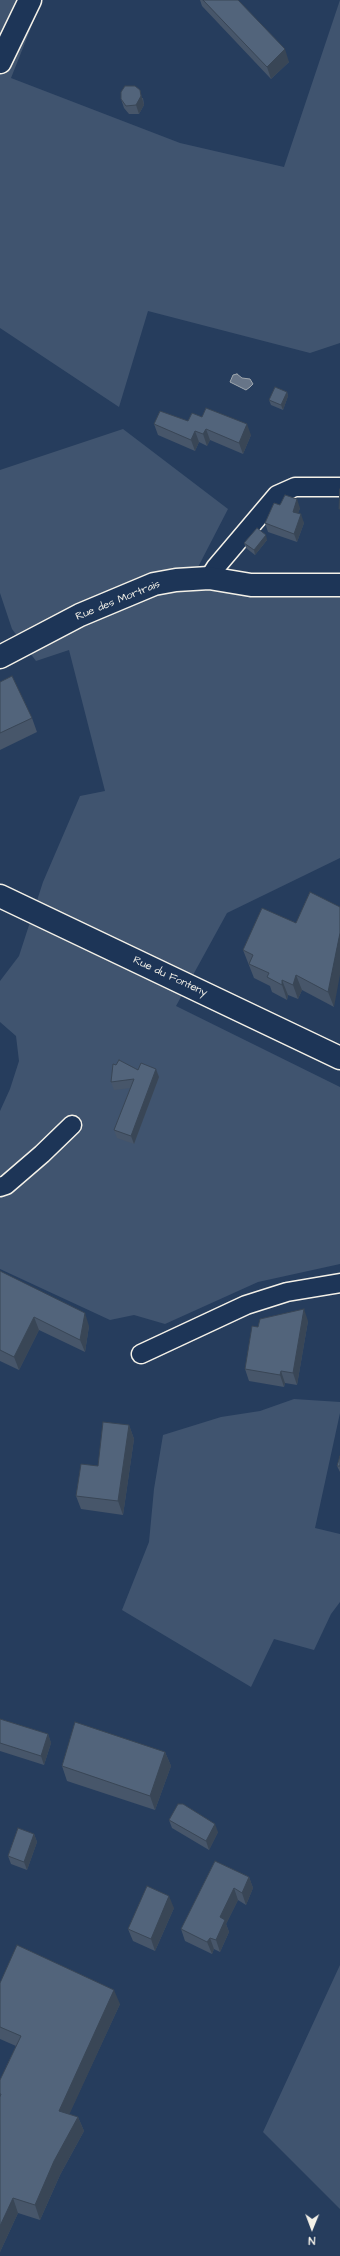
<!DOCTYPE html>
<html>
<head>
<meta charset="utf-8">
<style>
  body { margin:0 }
  #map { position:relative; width:340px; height:2256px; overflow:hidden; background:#263d5d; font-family:"Architects Daughter",sans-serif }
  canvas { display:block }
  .north { position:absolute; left:292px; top:2208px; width:40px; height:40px; -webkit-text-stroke:3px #1d3557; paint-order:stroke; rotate:181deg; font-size:11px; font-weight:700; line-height:16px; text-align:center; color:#f4f1e8 }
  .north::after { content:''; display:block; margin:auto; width:14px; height:18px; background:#f4f1e8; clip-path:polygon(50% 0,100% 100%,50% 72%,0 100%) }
</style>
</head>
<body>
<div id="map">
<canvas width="340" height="2256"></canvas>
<div class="north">N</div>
</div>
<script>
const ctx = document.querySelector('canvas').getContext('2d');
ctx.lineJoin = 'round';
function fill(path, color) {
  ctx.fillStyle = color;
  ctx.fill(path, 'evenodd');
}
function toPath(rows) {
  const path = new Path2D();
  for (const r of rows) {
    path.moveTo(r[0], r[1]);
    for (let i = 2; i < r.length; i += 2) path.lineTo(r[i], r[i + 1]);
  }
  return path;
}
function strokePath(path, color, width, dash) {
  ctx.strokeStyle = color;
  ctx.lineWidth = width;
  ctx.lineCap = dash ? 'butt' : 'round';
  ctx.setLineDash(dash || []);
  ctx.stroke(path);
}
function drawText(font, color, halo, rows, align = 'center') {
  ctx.font = font + ' "Architects Daughter",sans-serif';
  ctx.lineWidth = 3;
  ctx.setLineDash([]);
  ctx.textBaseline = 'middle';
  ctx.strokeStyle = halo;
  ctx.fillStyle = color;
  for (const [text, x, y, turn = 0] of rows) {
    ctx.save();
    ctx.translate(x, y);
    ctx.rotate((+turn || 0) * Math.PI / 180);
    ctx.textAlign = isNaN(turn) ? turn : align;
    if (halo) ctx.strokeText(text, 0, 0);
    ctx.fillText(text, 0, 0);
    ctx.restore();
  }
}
const green = toPath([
  [0,0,42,0,11,78,180,143,284,167,340,0,340,343,310,353,148,311,119,407,0,328],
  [123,429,228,509,196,571,227,593,340,597,340,858,227,913,176,1006,340,1087,340,1264,258,1282,165,1324,134,1315,110,1320,0,1269,0,1111,10,1089,19,1061,16,1036,0,1022,0,981,19,956,43,882,80,796,105,791,69,650,36,661,12,629,0,593,0,470],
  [294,1399,340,1402,340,1413,315,1528,340,1534,340,1602,331,1614,314,1650,274,1639,251,1687,122,1610,149,1542,154,1489,163,1435,221,1417,260,1411],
  [340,1965,340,2209,263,2132]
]);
const water = toPath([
  [237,374,242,378,250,379,253,384,250,387,246,390,230,382,233,375,237,374]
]);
const street = toPath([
  [209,578,216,567,277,495,295,487,340,487],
  [0,1187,6,1185,42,1154,72,1125],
  [141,1354,246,1305,287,1292,340,1283]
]);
const secondary = toPath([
  [0,62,30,0],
  [0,657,80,615,154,584,176,580,209,578,251,585,340,585],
  [0,896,340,1058]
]);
const wall = toPath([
  [200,0,238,0,289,62,271,79,202,6],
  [143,98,144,105,139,114,129,114,124,108,121,99],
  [287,392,288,396,283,410,271,405,269,400],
  [188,421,251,435,243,454,210,440,207,446,199,442,195,451,158,435,154,424],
  [280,505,300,508,298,513,304,523,297,542,268,532,265,523],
  [267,540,255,555,246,548,244,543],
  [0,682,32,718,37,732,0,750],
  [310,892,334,1007,302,990,298,999,288,995,287,1000,272,992,270,986,254,978,243,950,296,923],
  [116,1065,138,1070,159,1077,134,1144,117,1138,114,1130,131,1088,114,1090,111,1082],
  [0,1271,89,1326,85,1352,39,1330,19,1370,0,1361],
  [308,1321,297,1385,285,1383,284,1387,249,1381,245,1369,258,1327],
  [129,1425,134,1439,123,1515,81,1509,76,1496],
  [340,1456,340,1472,337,1466],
  [0,1719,48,1734,51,1743,44,1765,0,1751],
  [165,1752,171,1766,155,1810,67,1781,62,1766],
  [169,1820,218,1832,209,1850,172,1828],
  [34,1834,37,1842,27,1870,11,1864,8,1856],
  [249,1877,253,1888,246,1905,238,1900,226,1924,229,1932,220,1952,214,1949,212,1954,185,1941,181,1929],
  [174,1908,155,1951,133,1941,128,1929],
  [0,1983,120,2004,69,2114,78,2117,84,2131,60,2175,40,2220,18,2213,0,2252,0,2080,16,2046,0,2039]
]);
const shadedWall = toPath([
  [285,49,289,62,271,79,267,67],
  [140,90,144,105,139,114,136,105],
  [287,392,288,396,283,410,281,405],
  [247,424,251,435,243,454,239,443],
  [206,429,210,440,207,446,203,434],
  [195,431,199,442,195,451,191,440],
  [297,499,300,508,296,520,293,512],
  [301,514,304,523,297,542,294,534],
  [266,535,267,540,255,555,254,550],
  [340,933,340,975,334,1007,328,992],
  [296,975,302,990,298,999,293,985],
  [282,980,288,995,287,1000,282,985],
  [156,1069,159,1077,134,1144,131,1136],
  [304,1309,308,1321,297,1385,293,1373],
  [85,1313,89,1326,85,1352,80,1340],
  [34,1317,39,1330,19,1370,14,1357],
  [281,1371,285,1383,284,1387,280,1375],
  [129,1425,134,1439,123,1515,118,1501],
  [48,1734,51,1743,44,1765,41,1756],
  [165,1752,171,1766,155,1810,150,1796],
  [215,1824,218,1832,209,1850,206,1841],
  [34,1834,37,1842,27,1870,24,1862],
  [249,1877,253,1888,246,1905,242,1893],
  [234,1888,238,1900,226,1924,229,1932,220,1952,216,1940,220,1917],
  [169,1896,174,1908,155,1951,151,1939],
  [210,1938,214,1949,212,1954,207,1942],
  [114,1990,120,2004,64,2126,59,2111],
  [78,2117,84,2131,60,2175,40,2220,35,2205,54,2161],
  [13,2198,18,2213,0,2252,0,2226]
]);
const building = toPath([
  [203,0,238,0,285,49,267,67,203,0],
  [125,86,135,86,140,90,141,96,136,105,126,106,121,99,121,92,125,86],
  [275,387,287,392,281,405,269,400,275,387],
  [206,408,247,424,239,443,206,429,203,434,195,431,191,440,154,424,160,411,188,421,192,413,202,417,206,408],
  [340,489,340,509,339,509,340,489],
  [285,495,297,499,293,512,301,514,294,534,265,523,274,503,280,505,285,495],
  [257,528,266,535,254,550,244,543,257,528],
  [12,676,32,718,0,733,0,682,12,676],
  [310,892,340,907,340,933,328,992,296,975,293,985,282,980,282,985,267,977,269,973,249,964,253,955,243,950,262,908,296,923,310,892],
  [119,1060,138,1070,141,1063,156,1069,131,1136,114,1130,134,1079,111,1082,113,1064,116,1065,119,1060],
  [0,1271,85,1313,80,1340,34,1317,14,1357,0,1350,0,1271],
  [304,1309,293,1373,281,1371,280,1375,245,1369,252,1326,258,1327,260,1319,304,1309],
  [103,1422,129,1425,118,1501,76,1496,81,1464,98,1466,103,1422],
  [340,1456,340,1466,337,1466,340,1456],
  [0,1719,48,1734,41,1756,0,1743,0,1719],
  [75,1722,165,1752,150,1796,62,1766,75,1722],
  [178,1804,183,1804,215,1824,206,1841,169,1820,178,1804],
  [18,1828,34,1834,24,1862,8,1856,18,1828],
  [215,1861,249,1877,242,1893,234,1888,220,1917,225,1920,216,1940,210,1938,207,1942,181,1929,215,1861],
  [147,1886,169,1896,151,1939,128,1929,147,1886],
  [17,1945,114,1990,59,2111,78,2117,54,2161,35,2205,13,2198,0,2226,0,2097,1,2094,0,2094,0,2080,21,2036,0,2027,0,1983,17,1945]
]);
const streetNames = [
  ["Rue des Mortrais",118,601,-22],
  ["Rue du Fonteny",170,977,25]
];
fill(green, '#40546f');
fill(water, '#677588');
strokePath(water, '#9fa7ae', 1);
strokePath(street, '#f4f1e8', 21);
strokePath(secondary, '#f4f1e8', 25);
strokePath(street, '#1d3557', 18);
strokePath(secondary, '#1d3557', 22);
fill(wall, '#47566a');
fill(shadedWall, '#394656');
fill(building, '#52647b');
strokePath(building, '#394656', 1);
drawText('11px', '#f4f1e8', '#1d3557', streetNames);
</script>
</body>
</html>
